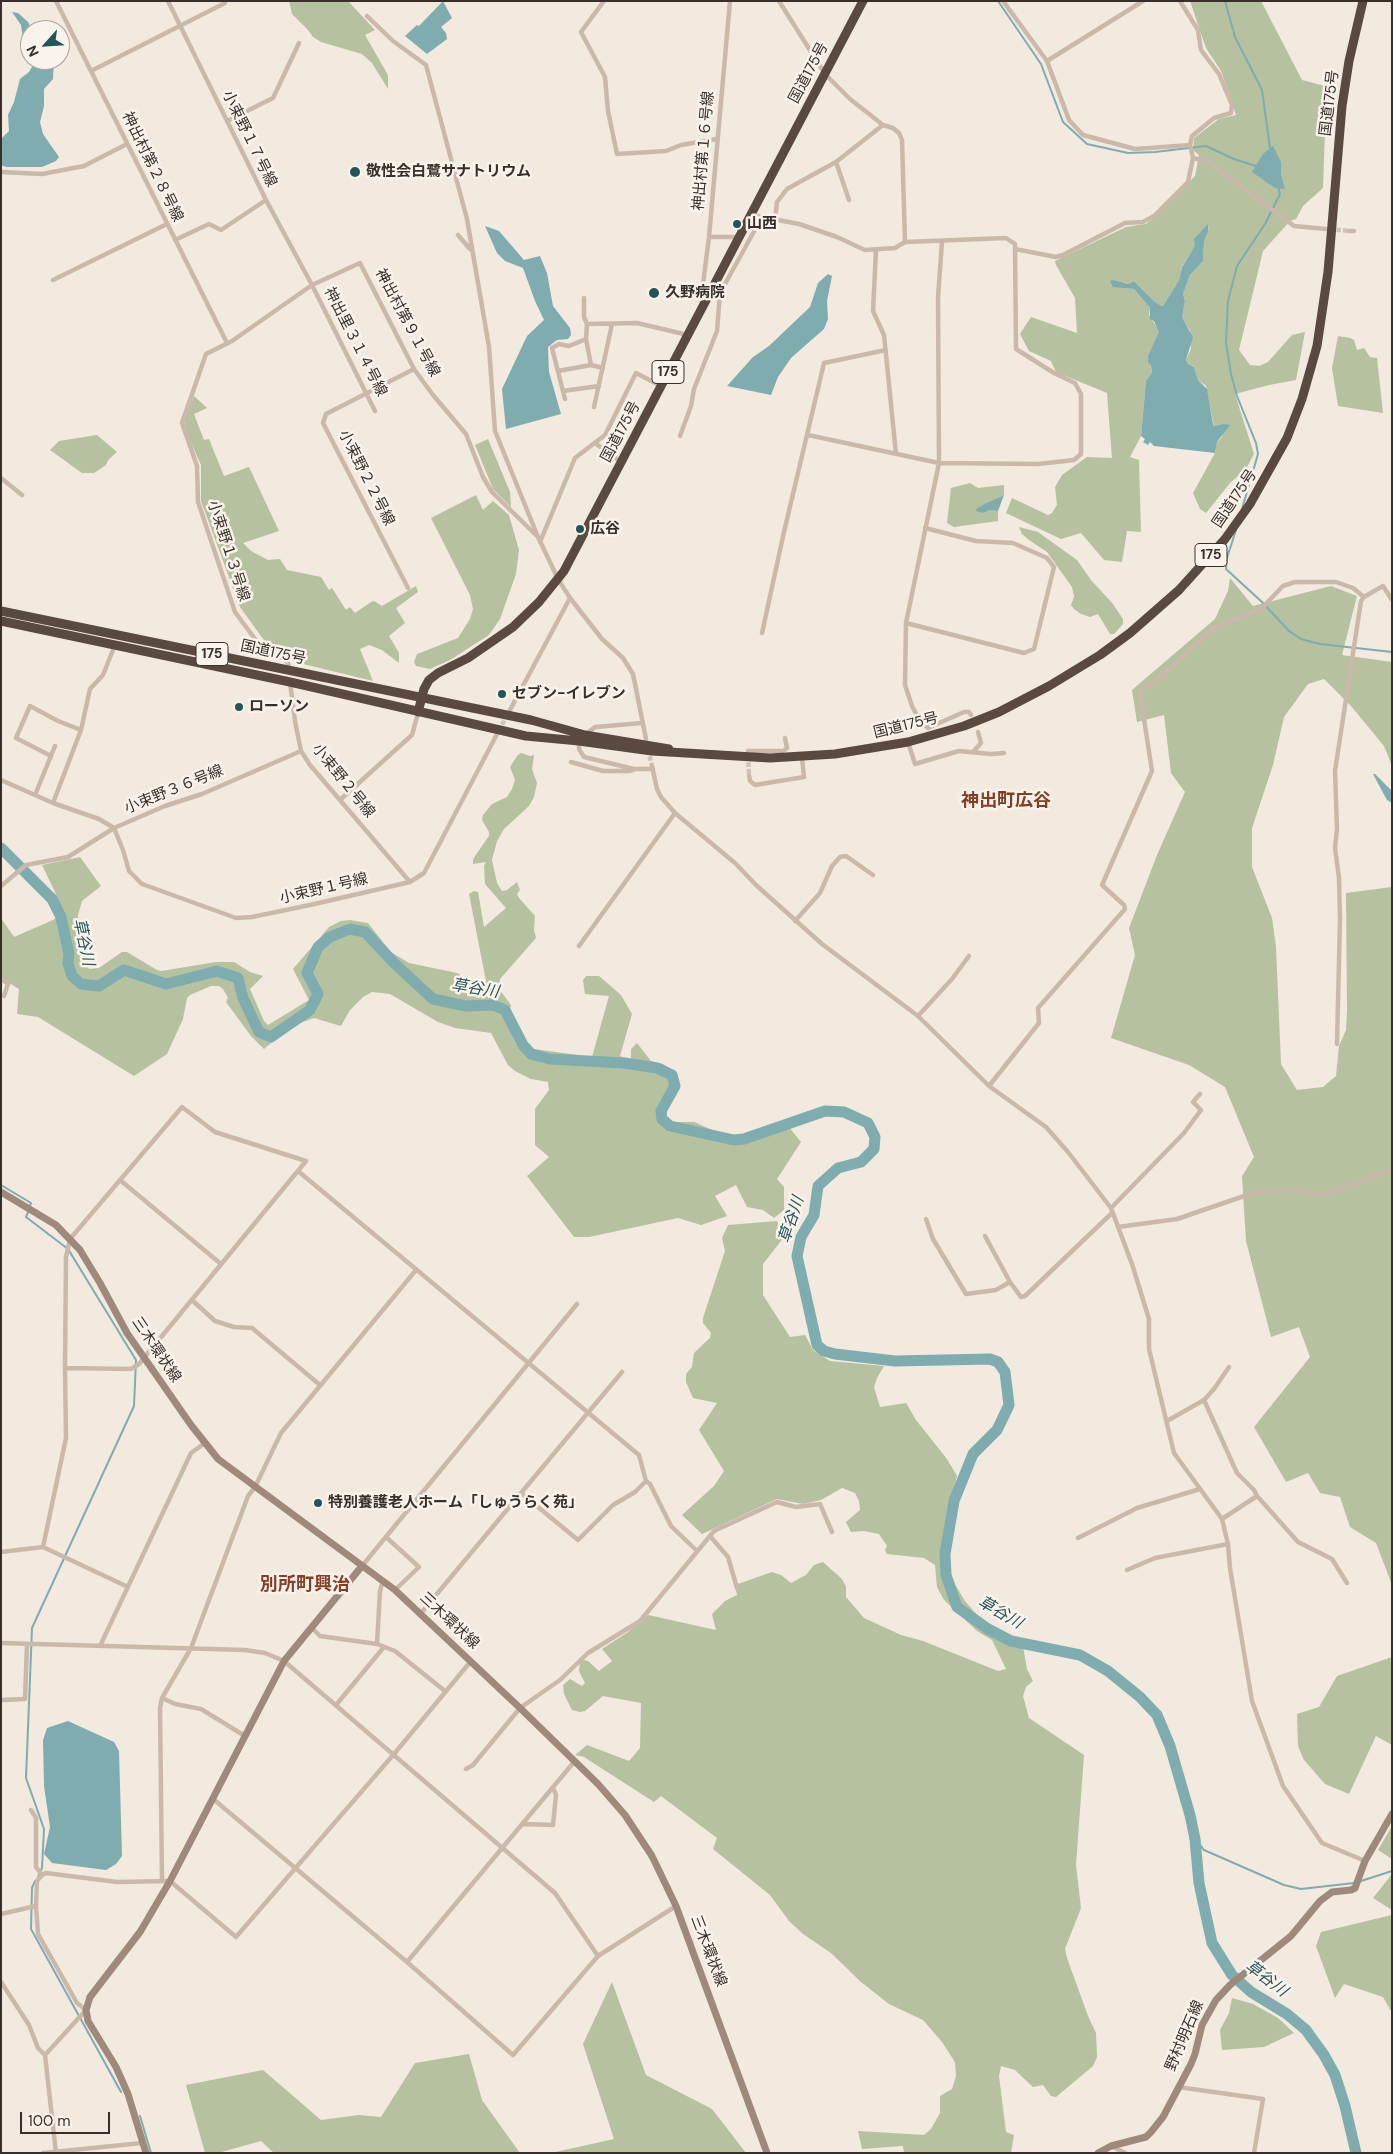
<!DOCTYPE html>
<html>
<head>
<meta charset="utf-8">
<style>
  body { margin:0 }
  #map { position:relative; width:1393px; height:2154px; overflow:hidden; background:#f2e9df; font-family:"DM Sans",sans-serif }
  canvas { display:block }
  .frame { position:absolute; inset:0; border:2px solid #382e2a; pointer-events:none }
  .north { position:absolute; left:20px; top:20px; width:50px; height:50px; box-sizing:border-box; background:#faf3eb; border:1px solid #aca49e; border-radius:50%; rotate:244deg; font-size:14px; font-weight:700; line-height:20px; text-align:center; color:#382e2a }
  .north::after { content:''; display:block; margin:auto; width:18px; height:22px; background:#205559; clip-path:polygon(50% 0,100% 100%,50% 72%,0 100%) }
  .scale { position:absolute; left:20px; top:2112px; width:90px; height:22px; box-sizing:border-box; border:2px solid #382e2a; border-top:0; padding-left:6px; font-size:15px; line-height:18px; white-space:nowrap; color:#382e2a; -webkit-text-stroke:4px #faf3eb; paint-order:stroke }
</style>
</head>
<body>
<div id="map">
<canvas width="1393" height="2154"></canvas>
<div class="frame"></div>
<div class="north">N</div>
<div class="scale">100 m</div>
</div>
<script>
const ctx = document.querySelector('canvas').getContext('2d');
ctx.lineJoin = 'round';
function fill(path, color) {
  ctx.fillStyle = color;
  ctx.fill(path, 'evenodd');
}
function toPath(rows) {
  const path = new Path2D();
  for (const r of rows) {
    path.moveTo(r[0], r[1]);
    for (let i = 2; i < r.length; i += 2) path.lineTo(r[i], r[i + 1]);
  }
  return path;
}
function strokePath(path, color, width, dash) {
  ctx.strokeStyle = color;
  ctx.lineWidth = width;
  ctx.lineCap = dash ? 'butt' : 'round';
  ctx.setLineDash(dash || []);
  ctx.stroke(path);
}
function drawText(font, color, halo, rows, align = 'center') {
  ctx.font = font + ' "DM Sans","Noto Sans JP",sans-serif';
  ctx.lineWidth = 5;
  ctx.setLineDash([]);
  ctx.textBaseline = 'middle';
  ctx.strokeStyle = halo;
  ctx.fillStyle = color;
  for (const [text, x, y, turn = 0] of rows) {
    ctx.save();
    ctx.translate(x, y);
    ctx.rotate((+turn || 0) * Math.PI / 180);
    ctx.textAlign = isNaN(turn) ? turn : align;
    if (halo) ctx.strokeText(text, 0, 0);
    ctx.fillText(text, 0, 0);
    ctx.restore();
  }
}
const green = toPath([
  [289,1,348,1,375,30,365,35,388,75,388,89,372,63,362,54,321,42,313,37,308,30,292,14],
  [1190,1,1261,1,1302,80,1336,89,1326,101,1323,188,1303,206,1296,219,1290,221,1263,251,1239,350,1250,365,1259,366,1268,362,1292,335,1305,332,1296,380,1269,385,1235,394,1254,454,1246,469,1230,483,1206,513,1200,509,1193,493,1215,453,1217,442,1222,437,1223,424,1214,426,1206,386,1198,380,1194,367,1188,364,1186,360,1191,349,1190,330,1183,322,1182,318,1185,301,1183,294,1190,275,1203,261,1204,242,1209,226,1182,266,1179,280,1163,306,1161,307,1155,302,1134,281,1128,284,1114,280,1125,288,1134,289,1150,308,1149,315,1160,332,1148,356,1152,372,1146,381,1141,436,1130,457,1139,460,1141,532,1127,531,1122,562,1104,560,1081,533,1061,539,1006,513,1012,498,1048,515,1052,513,1057,505,1055,487,1062,475,1087,457,1112,458,1107,393,1056,372,1051,361,1029,351,1020,334,1031,317,1077,333,1075,298,1056,265,1055,261,1126,227,1146,224,1155,217,1195,176,1199,155,1193,150,1194,138,1219,119,1236,115,1221,71,1206,48],
  [1338,336,1350,338,1354,340,1357,350,1364,348,1370,357,1377,358,1383,413,1338,406,1332,368],
  [194,396,207,408,194,414,204,440,209,439,224,476,249,467,279,531,243,543,251,551,268,560,280,559,287,570,321,577,329,590,332,588,346,610,350,607,355,613,371,602,374,601,382,606,416,586,418,592,396,608,405,623,389,636,399,653,399,663,382,650,369,645,360,649,373,681,295,662,286,650,271,650,240,607,201,501,201,465,188,436,184,421],
  [97,435,117,452,108,460,106,465,94,473,82,473,50,450,59,441],
  [488,439,510,492,511,507,493,489,475,445],
  [970,483,978,488,1004,485,1004,495,986,503,989,510,998,511,998,521,954,527,947,523,951,488],
  [476,495,483,510,493,501,509,515,519,550,516,574,500,619,489,635,450,660,430,669,416,666,414,662,417,654,458,638,470,619,473,609,470,595,431,518],
  [1019,527,1038,532,1077,560,1091,580,1113,604,1123,619,1123,624,1114,634,1110,634,1098,614,1090,617,1081,614,1074,609,1071,605,1074,597,1072,587,1047,552,1029,540,1022,534],
  [1230,578,1253,606,1331,586,1357,596,1342,655,1392,662,1392,766,1384,746,1351,706,1324,679,1308,684,1284,717,1273,765,1252,828,1252,867,1272,918,1276,947,1281,1064,1297,1090,1323,1087,1336,1076,1339,1046,1346,1030,1347,1010,1346,893,1392,887,1392,1585,1376,1543,1350,1527,1340,1497,1320,1493,1308,1473,1286,1482,1254,1427,1310,1357,1299,1327,1271,1337,1246,1241,1242,1176,1254,1157,1225,1087,1189,1065,1111,1038,1135,955,1129,928,1157,855,1185,792,1171,773,1164,715,1137,722,1132,690,1215,619,1228,591],
  [521,753,530,756,534,755,532,769,537,783,534,797,529,806,504,829,497,841,492,860,497,883,502,891,507,890,517,882,520,890,517,894,519,898,535,916,534,930,536,938,500,979,499,989,511,1005,507,1023,516,1044,520,1047,592,1057,609,996,585,994,583,980,586,976,599,976,621,995,632,1014,620,1056,631,1060,631,1049,637,1043,651,1061,663,1064,674,1071,670,1089,658,1112,673,1122,694,1122,742,1143,788,1126,801,1142,777,1179,784,1187,784,1210,774,1218,763,1210,747,1207,736,1185,715,1196,727,1216,701,1225,678,1218,589,1237,574,1237,527,1176,549,1157,535,1145,535,1109,549,1090,548,1082,531,1079,515,1071,508,1065,491,1033,455,1028,438,1022,390,994,372,992,363,997,350,1010,341,1026,314,1018,292,1026,264,1049,251,1036,226,1002,228,998,223,989,219,986,211,986,190,995,187,998,183,1019,167,1054,134,1076,38,1017,17,1014,19,989,1,978,1,918,14,937,53,920,62,913,55,892,42,865,80,857,101,886,82,901,78,915,79,948,89,969,99,968,122,952,127,952,157,970,161,971,216,962,234,962,250,972,263,976,250,989,264,1021,268,1025,309,1000,293,969,329,927,341,921,350,920,368,923,391,952,409,963,457,973,479,985,486,981,469,894,474,891,478,892,484,927,506,908,485,884,484,866,486,862,473,864,473,859,489,836,489,832,482,820,483,815,492,804,507,797,512,789,515,780,510,767,517,756],
  [777,1221,784,1237,763,1264,763,1295,790,1337,805,1335,813,1350,830,1361,884,1366,877,1378,874,1387,880,1407,906,1403,916,1420,947,1459,957,1476,945,1525,948,1573,965,1601,984,1623,1007,1636,1022,1641,1027,1669,1033,1681,1026,1687,1023,1696,1029,1718,1084,1755,1076,1865,1081,1908,1065,1949,1067,1958,1088,2016,1096,2033,1097,2057,1093,2066,1056,2097,1051,2096,1043,2085,1033,2087,1015,2070,1001,2066,999,2076,1006,2132,1014,2135,1011,2153,904,2153,903,2146,862,2149,858,2131,924,2135,931,2129,940,2113,940,2096,952,2089,956,2076,955,2062,942,2042,923,2020,889,2004,861,1982,831,1953,803,1934,789,1921,770,1895,713,1849,717,1838,661,1796,654,1802,584,1757,575,1755,587,1745,629,1761,640,1748,641,1703,603,1696,585,1711,580,1712,572,1710,564,1694,563,1685,570,1679,582,1686,585,1683,579,1671,580,1662,584,1660,588,1661,599,1671,612,1661,602,1649,628,1632,648,1615,716,1630,712,1614,725,1601,737,1595,735,1585,772,1572,781,1575,791,1583,806,1575,814,1565,823,1562,842,1579,846,1587,846,1597,864,1618,901,1635,923,1641,998,1671,1006,1669,992,1640,977,1631,944,1600,937,1587,935,1565,924,1558,887,1554,885,1550,887,1546,879,1534,864,1531,851,1532,846,1522,860,1510,859,1501,855,1493,842,1488,821,1500,803,1504,777,1499,702,1534,682,1515,714,1486,724,1471,699,1430,717,1403,693,1398,686,1382,686,1374,692,1367,694,1353,710,1338,711,1333,703,1323,703,1318,725,1251,722,1238,728,1225],
  [1392,1657,1392,1745,1376,1736,1349,1794,1325,1784,1304,1760,1298,1746,1297,1714,1319,1707,1337,1676],
  [1392,1826,1392,1859,1378,1850],
  [1392,1874,1392,1910,1373,1898],
  [1392,1915,1392,2013,1383,1997,1344,1984,1335,1998,1316,1946,1321,1932],
  [612,1982,646,2075,712,2109,746,2153,551,2153,614,2139,583,2044],
  [1232,1998,1253,2004,1278,2018,1294,2033,1264,2047,1222,2050,1220,2030,1229,2013],
  [469,2054,482,2100,520,2153,274,2153,261,2141,218,2153,205,2153,186,2085,263,2070,321,2120,359,2115,381,2117,415,2063]
]);
const water = toPath([
  [443,1,452,18,441,27,446,33,447,39,427,54,405,36,417,25,419,26],
  [12,12,18,13,28,22,32,30,30,30,30,53,24,45,21,25],
  [36,60,54,60,53,79,44,89,44,106,40,122,43,134,59,157,56,161,42,167,6,167,1,165,1,139,9,131,8,115,14,102,20,79,29,72],
  [1273,146,1281,162,1281,175,1285,189,1275,188,1252,172,1263,154],
  [1208,224,1208,231,1204,242,1203,261,1190,275,1183,294,1185,301,1182,318,1193,337,1186,360,1188,364,1194,367,1198,380,1207,389,1213,424,1214,426,1223,424,1230,425,1217,442,1215,453,1154,446,1150,442,1148,445,1143,442,1145,439,1141,436,1146,381,1152,372,1151,366,1148,362,1148,356,1159,332,1154,321,1150,319,1150,308,1134,289,1113,287,1110,281,1114,280,1128,284,1134,281,1155,302,1161,306,1163,306,1179,280,1182,267,1195,246,1194,239],
  [485,226,499,231,524,260,540,256,547,273,553,306,570,328,571,335,568,339,557,340,548,347,549,372,561,414,506,429,502,389,527,336,544,320,535,301,523,268,505,261,497,253],
  [828,274,832,276,827,301,828,319,824,329,791,358,778,377,771,395,727,386,753,357,769,346,810,307,818,283],
  [1004,495,998,511,989,510,983,513,976,511,976,509,986,503],
  [1373,774,1375,774,1392,791,1392,803,1387,800],
  [68,1721,114,1742,119,1751,122,1856,116,1864,106,1870,52,1863,44,1854,50,1827,44,1786,43,1740,47,1728]
]);
const stream = toPath([
  [998,1,1041,64,1063,122,1087,144,1128,153,1155,152,1206,146,1234,159,1256,166],
  [1225,1,1235,37,1262,90,1270,148],
  [1242,509,1258,454,1256,443,1237,396,1231,374,1226,343,1228,301,1237,266,1265,224,1280,194,1278,187],
  [1236,530,1227,558,1226,569,1262,602,1289,631,1301,639,1320,644,1392,652],
  [1,1185,31,1203,30,1206],
  [29,1210,26,1217,68,1249,136,1360,134,1406,32,1628,26,1778,44,1829,42,1868,38,1877],
  [1195,1839,1204,1850,1284,1885,1301,1889,1354,1883],
  [35,1881,32,1888,31,1929,121,2092],
  [1361,1881,1392,1871],
  [140,2116,151,2153]
]);
const river = toPath([
  [1,848,52,899,61,917,69,954,68,963,72,976,81,984,99,986,124,970,166,984,217,971,238,978,243,998,259,1032,271,1037,310,1010,318,994,307,973,318,947,330,937,350,929,365,932,395,964,433,999,466,1006,493,1005,505,1010,523,1045,531,1054,550,1059,624,1063,657,1068,672,1075,675,1086,661,1111,662,1119,670,1126,734,1140,744,1139,825,1111,844,1112,868,1123,875,1137,874,1149,861,1162,838,1168,818,1186,814,1215,801,1237,797,1256,817,1345,824,1351,835,1354,895,1361,990,1359,998,1362,1005,1372,1009,1405,997,1430,973,1454,954,1501,945,1554,946,1575,957,1607,988,1629,1011,1641,1080,1655,1108,1671,1140,1697,1157,1715,1170,1746,1190,1815,1195,1839,1199,1883,1212,1943,1232,1975,1251,1992,1287,2014,1306,2030,1324,2055,1335,2075,1345,2106,1356,2153]
]);
const streetTunnel = toPath([
  [1330,229,1349,231],
  [496,736,507,715],
  [648,750,652,766],
  [748,756,749,775]
]);
const street = toPath([
  [56,1,227,343],
  [168,1,266,200,312,285,375,411],
  [604,1,581,32,605,77,608,111,617,154,666,151,681,145,717,139],
  [779,1,825,74,850,99,883,125,893,128,899,133,902,140,905,242],
  [1003,1,1047,61,1069,120,1083,135,1135,149,1190,145],
  [367,16,393,41,426,65,467,219,489,347,495,431,538,537,558,579,570,598,602,639,623,658,633,674,646,739],
  [1047,61,1143,1],
  [91,71,225,3],
  [227,121,273,98,299,43],
  [1193,158,1207,161,1294,226,1326,229],
  [836,162,849,200],
  [1,172,42,174,84,166,127,144],
  [752,215,799,224,837,237,865,250,895,248,905,242,1006,238,1015,244,1016,349,1054,373,1075,383,1081,394,1081,454,1074,460,1038,464,939,463,808,435],
  [775,220,777,202,787,189,836,162,883,125],
  [1349,231,1354,231],
  [458,235,470,249],
  [709,237,739,237],
  [175,240,209,224,221,230,266,200],
  [942,242,938,297,939,463,906,623,905,685,912,706,920,721,928,728,964,712,969,712,971,715],
  [1015,249,1056,257,1063,255,1125,223,1143,222,1154,216,1188,182,1193,158,1190,145,1192,136,1214,118,1231,113,1232,105,1219,74,1201,50,1198,30,1180,1],
  [876,250,873,311,884,335,896,454],
  [53,280,167,224],
  [584,298,584,317,587,324,637,323,688,335],
  [705,300,702,292,709,237,730,1],
  [586,339,591,365],
  [558,371,591,365,603,368],
  [563,391,599,386],
  [565,399,552,348,559,344,569,346,586,339,587,324],
  [594,407,612,324],
  [680,436,691,406,694,389,717,331,720,293,762,217],
  [595,443,621,462],
  [1,478,22,495],
  [540,542,575,458,605,435,636,373,661,386],
  [408,588,323,423,326,414,414,369],
  [906,623,1024,653,1034,649,1054,567,1047,558,1013,543,976,541,925,528],
  [762,633,784,532,824,363,886,350],
  [289,670,288,663,283,658,266,654,235,612,198,502,197,466,182,423,206,354,232,341,312,285,360,263,414,369,433,395,466,434,483,477,492,492,538,537],
  [290,682,295,721,301,751,310,765,410,882],
  [510,710,570,598],
  [586,734,595,727,642,723],
  [579,741,579,749,584,757,634,769,653,769],
  [908,742,915,764,959,751,991,754,1004,753],
  [748,751,783,751,787,748,785,738],
  [973,752,981,743,978,732],
  [51,756,16,738,30,706,58,721,81,730],
  [571,762,603,771,629,771,633,770],
  [652,766,657,789,661,797,675,813,735,863,756,885,822,944,918,1016,989,1086,1046,1127,1068,1152,1111,1208,1132,1264,1149,1319,1149,1349,1174,1453,1222,1519,1228,1544,1230,1568,1252,1701,1283,1786,1322,1843,1365,1861],
  [749,775,750,781,755,785,804,777,802,758],
  [1,780,53,803,99,819,114,828,165,806,202,794,301,751],
  [35,795,55,746],
  [341,799,412,735,418,713],
  [53,803,81,730,90,689,103,675,115,645],
  [1,886,26,865,68,857,114,828,123,850,129,871,142,884,236,918,252,917,310,905,410,882,424,873,496,736],
  [795,921,820,893,832,866,840,857,846,856,873,875],
  [579,946,675,813],
  [1,979,8,984,4,996],
  [918,1016,952,979,969,956],
  [1337,1044,1340,919,1339,878,1335,848,1337,829,1335,771,1361,601,1364,597,1383,586,1392,600],
  [989,1086,1039,1023,1038,1008,1125,909,1124,905,1102,885,1152,771,1140,693,1143,688,1154,683,1214,628,1261,609,1283,586,1295,582,1336,582,1353,588,1364,597],
  [298,1171,639,1455,646,1481,650,1484,671,1526,697,1551],
  [120,1180,221,1264],
  [1111,1208,1184,1133,1201,1110,1193,1102,1200,1094],
  [926,1219,933,1239,966,1294,996,1290,1010,1282,1021,1297,1025,1296,1112,1213],
  [1118,1227,1177,1219,1256,1192,1295,1190,1316,1194,1328,1193,1357,1184,1392,1169],
  [985,1236,1010,1282],
  [192,1300,215,1321,234,1327,252,1328,320,1385],
  [1204,1400,1237,1473,1254,1490,1257,1496],
  [1167,1421,1204,1400,1214,1389,1229,1367],
  [521,1493,622,1372],
  [1222,1519,1257,1496,1298,1542,1332,1559,1347,1583],
  [710,1536,728,1557,737,1588],
  [386,1537,419,1567,395,1590],
  [1078,1538,1137,1508,1200,1489],
  [43,1547,66,1438,65,1368,66,1257,70,1239,182,1107,215,1132,306,1161,139,1364,131,1369,65,1368],
  [1,1552,43,1547,128,1587],
  [362,1566,577,1304],
  [1127,1570,1155,1558,1228,1544],
  [421,1613,521,1493,578,1540,613,1505,635,1492,646,1481],
  [312,1628,320,1636,377,1644,395,1651,445,1691],
  [1,1643,245,1650,265,1653,284,1661,555,1893,598,1956],
  [377,1644,380,1591,383,1581],
  [100,1646,191,1453,205,1443],
  [162,1698,175,1704,201,1709,245,1736],
  [1,1700,25,1699,27,1644],
  [336,1705,384,1647],
  [466,1769,473,1765,520,1708,560,1680,588,1653,640,1621,714,1531,777,1502,796,1507,820,1504,832,1532],
  [212,1798,407,1962,513,2055,598,1956,676,1906],
  [31,1810,36,1818,36,1867,42,1875],
  [522,1824,553,1825,556,1795,553,1788],
  [162,1881,160,1708,162,1698,191,1648,248,1496,255,1487,281,1433,416,1270],
  [1,1914,36,1906],
  [407,1962,574,1762],
  [1,1982,29,2025,38,2048,45,2055],
  [1178,2087,1263,2099,1254,2153],
  [1113,2147,1125,2153],
  [43,2153,142,2143],
  [56,2153,45,2055,86,2010,77,2003,38,1934,36,1906,37,1881,42,1875,46,1873,117,1882,170,1881,236,1937,394,1754,471,1661]
]);
const secondary = toPath([
  [1,1192,56,1225,80,1250,100,1283,127,1333,191,1425,218,1459,395,1590,520,1708,598,1784,625,1815,652,1856,676,1906,767,2153],
  [146,2153,128,2094,116,2067,88,2021,86,2010,90,1997,140,1932,170,1881,284,1661,362,1566],
  [1098,2153,1111,2146,1146,2137,1151,2132,1163,2117,1191,2064,1195,2054,1202,2025,1216,2000,1230,1985,1291,1936,1320,1901,1332,1892,1351,1890,1355,1888,1365,1861,1392,1814]
]);
const highway = toPath([
  [1,611,531,720,585,735,669,749],
  [1,621,290,682,526,736,579,741,652,751,770,758,835,754,908,742,964,726,999,712,1049,686,1100,655,1130,633,1179,590,1225,539,1250,504,1287,438,1302,399,1317,346,1328,272,1342,106,1349,61,1363,1],
  [418,712,424,689,429,680,438,673,468,658,513,627,539,602,564,571,863,1]
]);
const markers = [
  [355,172,6,"#205559"],
  [737,224,5,"#205559"],
  [654,293,6,"#205559"],
  [580,529,5,"#205559"],
  [502,694,5,"#205559"],
  [239,707,5,"#205559"],
  [318,1503,5,"#205559"]
];
const shields = [
  [668,372,32],
  [1211,555,32],
  [212,654,32]
];
const shieldNames = [
  ["175",668,372],
  ["175",1211,555],
  ["175",212,654]
];
const streetNames = [
  ["国道175号",809,73,-62],
  ["国道175号",1330,103,-83],
  ["小束野１７号線",249,139,64],
  ["神出村第１６号線",704,151,-85],
  ["神出村第２８号線",152,167,64],
  ["神出村第９１号線",407,323,62],
  ["神出里３１４号線",355,342,63],
  ["国道175号",621,432,-62],
  ["小束野２２号線",366,478,63],
  ["国道175号",1235,499,-56],
  ["小束野１３号線",228,551,72],
  ["国道175号",273,653,12],
  ["国道175号",906,726,-14],
  ["小束野２号線",343,781,51],
  ["小束野３６号線",174,790,-22],
  ["小束野１号線",324,889,-13],
  ["三木環状線",156,1350,56],
  ["三木環状線",449,1621,43],
  ["三木環状線",708,1951,69],
  ["野村明石線",1185,2036,-67]
];
const poiNames = [
  ["敬性会白鷺サナトリウム",366,172],
  ["山西",747,224],
  ["久野病院",665,293],
  ["広谷",590,529],
  ["セブン-イレブン",512,694],
  ["ローソン",249,707],
  ["特別養護老人ホーム「しゅうらく苑」",328,1503]
];
const waterNames = [
  ["草谷川",83,942,78],
  ["草谷川",475,989,9],
  ["草谷川",792,1220,-72],
  ["草谷川",1000,1613,30],
  ["草谷川",1266,1979,37]
];
const quarterNames = [
  ["神出町広谷",1006,801],
  ["別所町興治",305,1585]
];
fill(green, '#b5c19f');
fill(water, '#7eacaf');
strokePath(stream, '#7eacaf', 2);
strokePath(river, '#7eacaf', 11);
strokePath(streetTunnel, '#cdc4bb', 4.5, [4.5, 2]);
strokePath(street, '#cab9aa', 4.5);
strokePath(secondary, '#9e897c', 7);
strokePath(highway, '#594941', 9);
for (const [x, y, r, color] of markers) {
  const dot = new Path2D();
  dot.arc(x, y, r, 0, 2 * Math.PI);
  ctx.fillStyle = color;
  ctx.fill(dot);
  strokePath(dot, '#faf3eb', 2);
}
for (const [x, y, w] of shields) {
  const box = new Path2D();
  box.roundRect(x - w / 2, y - 11.5, w, 23, 4);
  ctx.fillStyle = '#faf3eb';
  ctx.fill(box);
  strokePath(box, '#382e2a', 1);
}
drawText('bold 14px', '#382e2a', null, shieldNames);
drawText('15px', '#382e2a', '#faf3eb', streetNames);
drawText('bold 15px', '#382e2a', '#faf3eb', poiNames, 'left');
drawText('italic 16px', '#205559', '#faf3eb', waterNames);
drawText('bold 18px', '#863d24', '#faf3eb', quarterNames);
</script>
</body>
</html>
